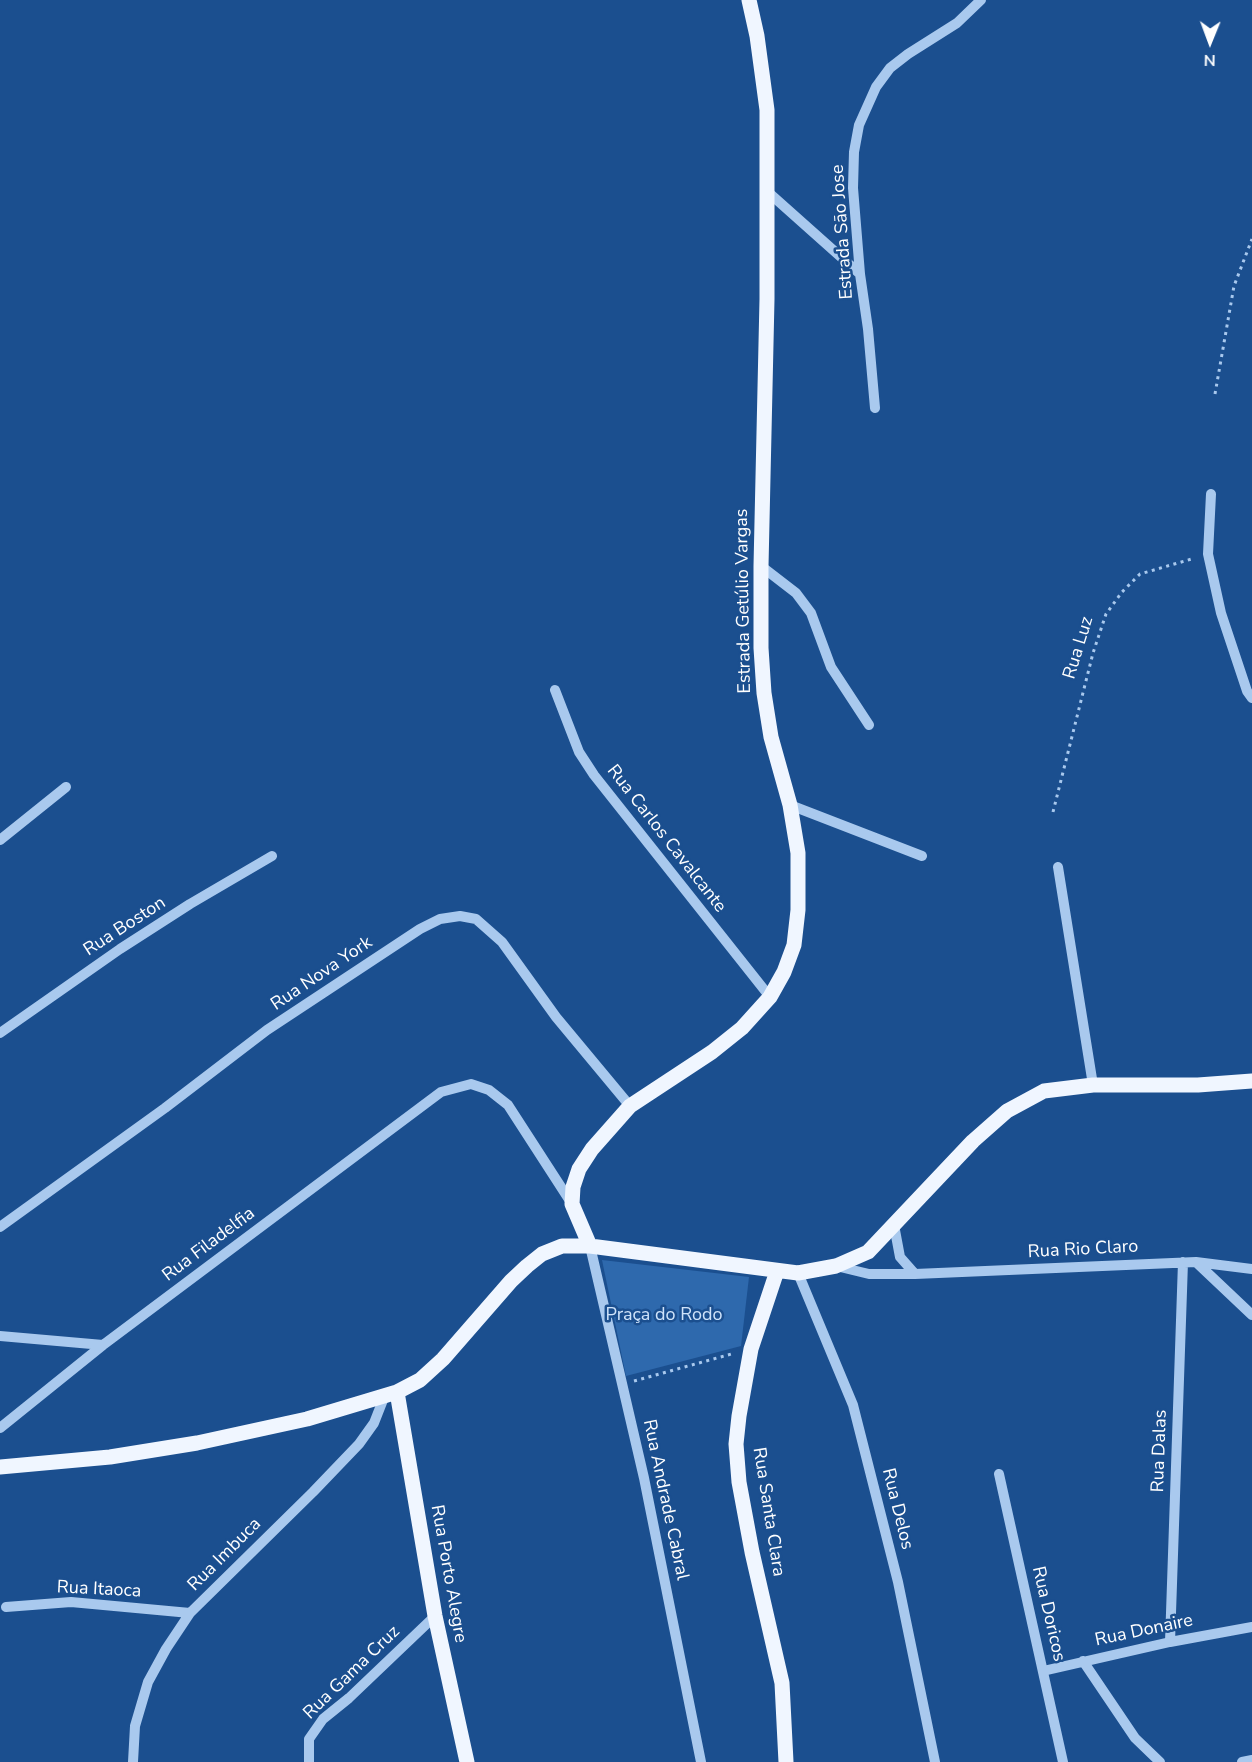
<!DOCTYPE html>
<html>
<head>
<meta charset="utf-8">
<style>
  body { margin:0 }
  #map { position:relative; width:1252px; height:1762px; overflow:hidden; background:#1b4f8f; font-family:"Nunito Sans",sans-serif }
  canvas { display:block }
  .north { position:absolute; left:1180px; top:12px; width:60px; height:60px; -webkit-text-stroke:4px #1b4f8f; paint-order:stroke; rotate:181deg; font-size:16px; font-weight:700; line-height:24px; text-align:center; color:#fff }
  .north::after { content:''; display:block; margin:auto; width:21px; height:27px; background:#fff; clip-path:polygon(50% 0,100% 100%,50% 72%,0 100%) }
</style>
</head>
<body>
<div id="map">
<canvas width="1252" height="1762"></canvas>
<div class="north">N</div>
</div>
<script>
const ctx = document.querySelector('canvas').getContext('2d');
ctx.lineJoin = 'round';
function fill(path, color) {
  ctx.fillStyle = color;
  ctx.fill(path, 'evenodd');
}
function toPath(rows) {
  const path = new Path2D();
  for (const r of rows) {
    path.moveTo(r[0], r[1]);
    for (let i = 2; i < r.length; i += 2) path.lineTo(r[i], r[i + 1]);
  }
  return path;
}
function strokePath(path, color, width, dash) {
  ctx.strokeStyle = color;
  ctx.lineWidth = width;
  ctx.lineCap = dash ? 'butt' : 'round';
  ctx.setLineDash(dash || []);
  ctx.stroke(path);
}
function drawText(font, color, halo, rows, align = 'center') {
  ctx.font = font + ' "Nunito Sans",sans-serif';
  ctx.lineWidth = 5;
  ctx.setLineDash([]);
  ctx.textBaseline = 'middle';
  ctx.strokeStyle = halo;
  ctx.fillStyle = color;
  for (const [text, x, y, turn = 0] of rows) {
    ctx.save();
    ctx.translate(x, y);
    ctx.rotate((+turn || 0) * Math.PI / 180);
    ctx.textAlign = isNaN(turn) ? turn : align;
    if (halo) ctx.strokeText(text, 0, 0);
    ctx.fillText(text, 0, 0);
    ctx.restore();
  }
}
const green = toPath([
  [602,1260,749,1277,741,1346,626,1376]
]);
const path = toPath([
  [1215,394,1234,286,1252,239],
  [1053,812,1093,653,1106,614,1122,592,1140,574,1195,558],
  [634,1381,735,1353]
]);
const minor = toPath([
  [768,192,860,274],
  [875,408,868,329,860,274,853,188,854,152,859,125,876,87,890,68,908,54,957,23,981,0],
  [1211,494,1208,554,1221,613,1247,691,1252,698],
  [761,566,796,593,811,613,831,667,869,725],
  [555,690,579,752,594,775,770,997],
  [790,805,922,856],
  [0,840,66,787],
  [1058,867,1093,1085],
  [0,1033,120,949,190,904,272,856],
  [894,1225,900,1257,915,1274],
  [0,1227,165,1108,267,1030,420,929,440,919,460,916,476,919,502,942,556,1017,630,1106],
  [590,1246,644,1478,701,1762],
  [1196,1262,1252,1315],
  [836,1266,869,1274,915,1274,1196,1262,1252,1269],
  [798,1273,853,1405,898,1582,935,1762],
  [0,1336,103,1345],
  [0,1428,103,1345,441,1092,471,1084,489,1090,508,1105,572,1204],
  [999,1474,1063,1762],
  [6,1607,71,1602,190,1613],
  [1170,1642,1183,1262],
  [1083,1661,1135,1738,1160,1762],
  [1043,1671,1170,1642,1252,1627],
  [133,1762,135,1726,148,1682,166,1649,190,1613,313,1492,359,1444,374,1423,385,1395],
  [309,1762,309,1739,323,1719,349,1698,435,1616],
  [1242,1762,1252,1760]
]);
const major = toPath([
  [590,1246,572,1204,573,1187,579,1169,592,1149,630,1106,712,1052,742,1028,770,997,784,972,794,945,798,910,798,853,790,805,771,737,764,693,761,648,761,566,767,299,767,110,757,36,749,0],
  [777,1271,751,1349,739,1416,736,1444,739,1482,752,1552,782,1683,786,1762],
  [397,1392,435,1616,467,1762],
  [0,1467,110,1457,197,1443,307,1419,397,1392,420,1380,443,1359,511,1281,527,1266,542,1254,562,1246,590,1246,798,1273,836,1266,868,1252,973,1141,1007,1111,1044,1091,1093,1085,1198,1085,1252,1081]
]);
const streetNames = [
  ["Estrada Sāo Jose",843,232,-94],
  ["Estrada Getúlio Vargas",744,601,-91],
  ["Rua Luz",1079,648,-73],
  ["Rua Carlos Cavalcante",666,839,52],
  ["Rua Boston",125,927,-33],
  ["Rua Nova York",322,974,-34],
  ["Rua Filadelfia",209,1245,-37],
  ["Rua Rio Claro",1083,1250,-3],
  ["Rua Dalas",1160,1451,-88],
  ["Rua Andrade Cabral",665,1500,78],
  ["Rua Delos",897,1509,76],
  ["Rua Santa Clara",768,1512,81],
  ["Rua Imbuca",225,1555,-45],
  ["Rua Porto Alegre",448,1574,80],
  ["Rua Itaoca",99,1590,3],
  ["Rua Doricos",1048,1614,77],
  ["Rua Donaire",1144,1631,-12],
  ["Rua Gama Cruz",352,1673,-44]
];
const parkNames = [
  ["Praça do Rodo",664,1316]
];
fill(green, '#2e69ad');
strokePath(path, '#a9c9ee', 3, [3, 4.5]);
strokePath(minor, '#a9c9ee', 10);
strokePath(major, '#f0f6ff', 15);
drawText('18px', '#fff', '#1b4f8f', streetNames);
drawText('18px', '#cfe3fa', '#1b4f8f', parkNames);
</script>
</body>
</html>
